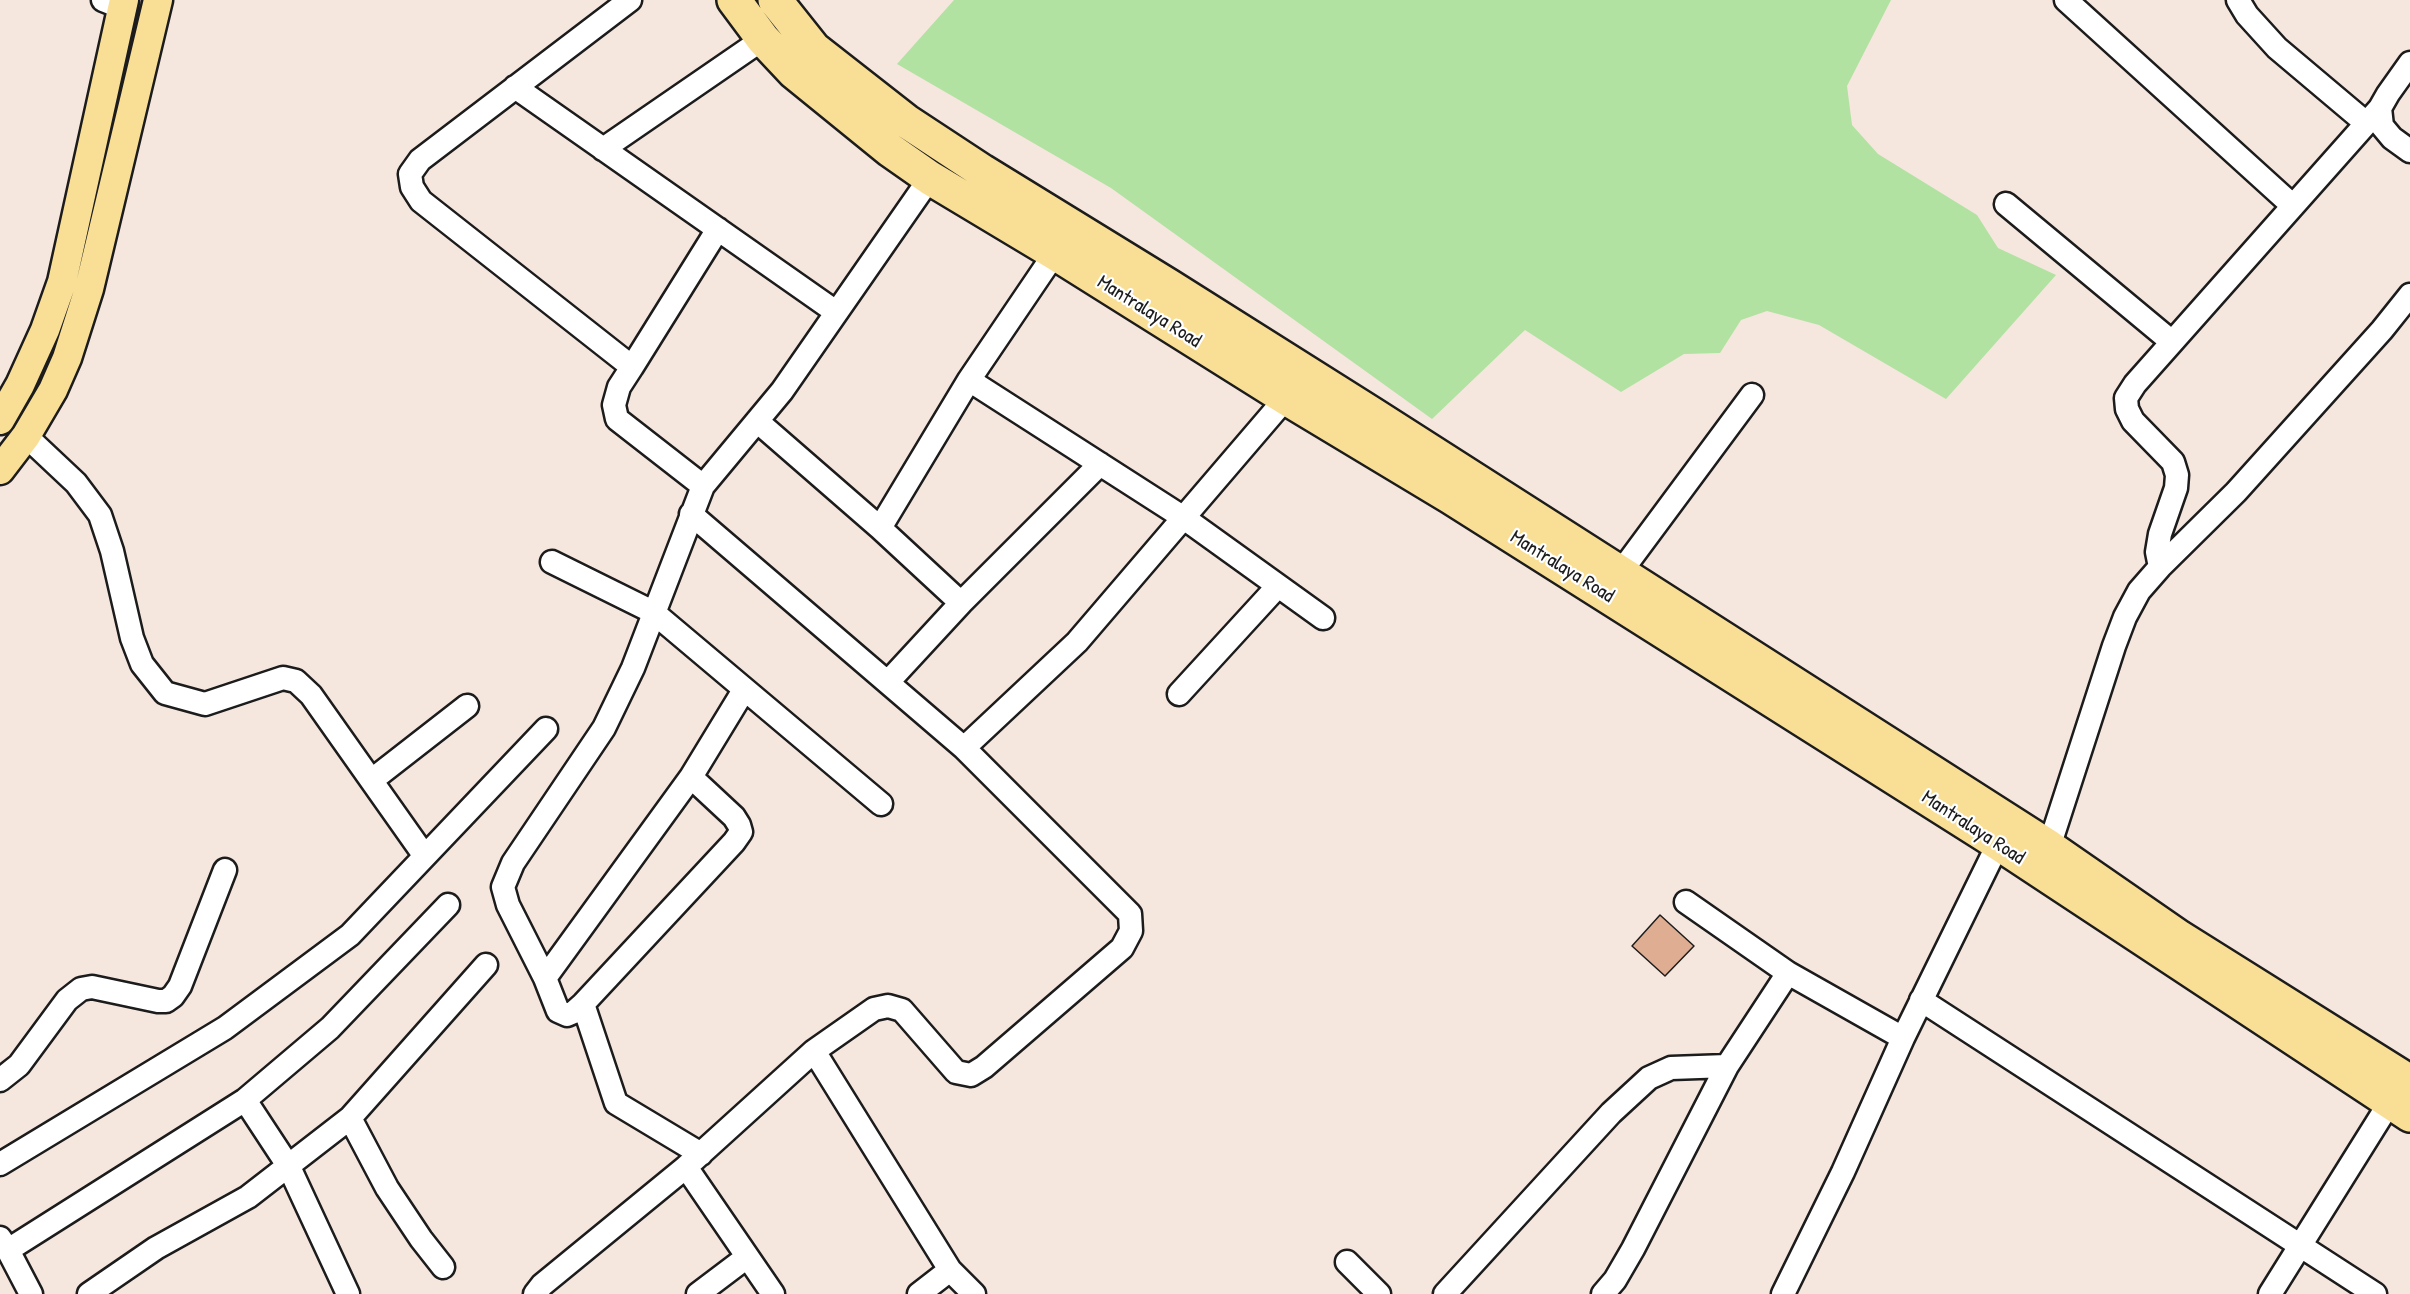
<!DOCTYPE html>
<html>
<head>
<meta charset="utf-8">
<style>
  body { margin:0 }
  canvas { display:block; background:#f5e6de }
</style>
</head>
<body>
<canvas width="2410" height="1294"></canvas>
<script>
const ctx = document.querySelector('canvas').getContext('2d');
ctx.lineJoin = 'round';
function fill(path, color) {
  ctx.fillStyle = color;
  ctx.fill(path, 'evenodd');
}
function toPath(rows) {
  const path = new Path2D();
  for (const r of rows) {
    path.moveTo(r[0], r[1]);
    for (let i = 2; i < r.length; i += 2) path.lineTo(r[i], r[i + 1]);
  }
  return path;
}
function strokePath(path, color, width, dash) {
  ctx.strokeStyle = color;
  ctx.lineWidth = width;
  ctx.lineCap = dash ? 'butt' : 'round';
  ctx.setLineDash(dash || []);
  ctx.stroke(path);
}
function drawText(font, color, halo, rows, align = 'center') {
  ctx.font = font + ' "Patrick Hand",sans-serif';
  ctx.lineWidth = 4.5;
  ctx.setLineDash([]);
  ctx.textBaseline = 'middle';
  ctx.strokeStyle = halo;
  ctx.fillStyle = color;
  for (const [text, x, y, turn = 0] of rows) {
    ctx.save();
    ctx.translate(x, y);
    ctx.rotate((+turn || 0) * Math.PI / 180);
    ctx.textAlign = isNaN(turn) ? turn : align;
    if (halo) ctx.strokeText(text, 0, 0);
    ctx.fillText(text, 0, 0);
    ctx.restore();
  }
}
const green = toPath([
  [954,0,1891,0,1847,86,1852,125,1878,154,1977,215,1998,248,2056,275,1946,399,1819,325,1767,311,1741,320,1720,353,1684,354,1621,392,1525,330,1432,419,1111,188,897,64]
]);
const building = toPath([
  [1660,915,1694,946,1665,976,1632,946,1660,915]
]);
const minor = toPath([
  [103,0,123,8],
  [630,0,420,160,410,174,412,187,421,201,632,367,718,229],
  [2066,0,2293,206],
  [2238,0,2247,15,2277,48,2366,123],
  [2410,63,2388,94,2380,108,2382,126,2392,138,2410,151],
  [515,87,836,312],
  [603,149,763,39],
  [2006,204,2172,342],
  [632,367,619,387,614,405,617,419,703,486],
  [969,380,1184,518,1323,618],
  [757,421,880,528,969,380,1055,253],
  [26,436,76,483,100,515,112,551,132,638,142,664,165,693,205,704,283,678,296,681,311,695,424,855],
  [691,514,964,748,1130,914,1131,931,1122,948,984,1067,971,1075,956,1072,902,1010,888,1006,874,1009,814,1051,686,1167,773,1294],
  [880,528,961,603],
  [552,562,653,612,881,804],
  [2160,567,2157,552,2160,534,2176,488,2177,475,2173,462,2133,421,2127,409,2126,398,2135,384,2380,108],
  [1620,573,1752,395],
  [888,682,961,603,1100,464],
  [1179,694,1278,586],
  [964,748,1077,642,1286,398],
  [691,777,744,690],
  [372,780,467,706],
  [2049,847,2114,646,2125,617,2139,591,2160,567,2236,492,2382,330,2410,295],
  [1686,902,1788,973,1903,1038],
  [545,978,691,777,734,817,739,825,741,832,734,842,583,1004,574,1012,567,1015,558,1011,545,978,508,905,503,887,513,863,604,728,633,668,703,486,782,391,930,178],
  [1921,1000,2375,1294],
  [583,1004,616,1103,701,1154],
  [814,1051,950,1270,974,1294],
  [0,1080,19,1065,67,1000,81,989,92,987,158,1001,166,1001,173,996,180,986,225,870],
  [245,1100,289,1167,348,1294],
  [350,1118,387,1188,421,1239,443,1267],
  [0,1164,225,1028,350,935,546,729],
  [0,1238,8,1250,245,1100,330,1028,448,905],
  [8,1250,31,1294],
  [1347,1262,1379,1294],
  [89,1294,156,1248,248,1197,350,1118,486,965],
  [535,1294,542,1285,686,1167],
  [698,1294,747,1257],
  [919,1294,950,1270],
  [1445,1294,1611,1113,1649,1078,1671,1068,1727,1066],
  [1603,1294,1615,1280,1633,1249,1727,1066,1788,973],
  [1783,1294,1843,1172,1903,1038,2005,830],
  [2270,1294,2390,1102]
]);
const major = toPath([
  [0,420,20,385,45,330,62,282,124,0],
  [0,470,26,436,53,390,67,358,89,289,158,0]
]);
const highway = toPath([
  [734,0,763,39,794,72,890,150,930,178,1055,253,1286,398,1449,496,1998,843,2410,1115],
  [775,0,814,49,906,121,982,171,1169,286,1372,414,2049,847,2179,937,2410,1082]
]);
const streetNames = [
  ["Mantralaya Road",1149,312,32],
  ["Mantralaya Road",1562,567,32],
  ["Mantralaya Road",1973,828,33]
];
fill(green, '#b1e2a2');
fill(building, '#dfad91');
strokePath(building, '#1c1c1c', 1.5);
strokePath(minor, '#1c1c1c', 27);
strokePath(major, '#1c1c1c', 33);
strokePath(highway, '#1c1c1c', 38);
strokePath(minor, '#fff', 22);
strokePath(major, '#f9df96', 28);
strokePath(highway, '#f9df96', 33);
drawText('20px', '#1c1c1c', '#fff', streetNames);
</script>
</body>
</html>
